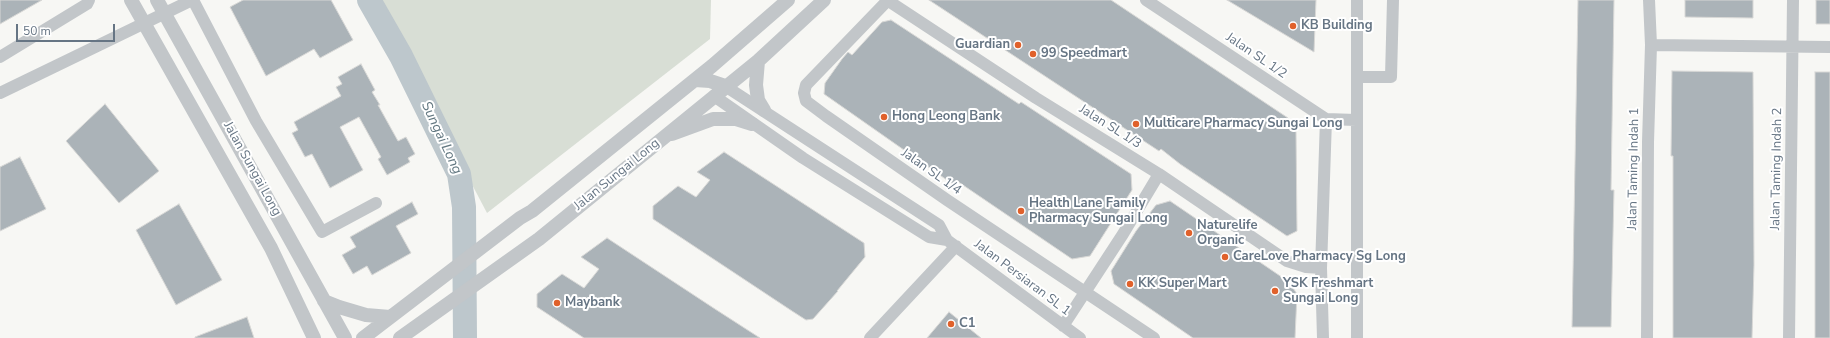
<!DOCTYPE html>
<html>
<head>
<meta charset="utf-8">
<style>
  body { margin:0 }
  #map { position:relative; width:1830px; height:338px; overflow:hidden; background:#f7f7f4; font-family:"Nunito Sans",sans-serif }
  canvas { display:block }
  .scale { position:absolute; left:16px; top:24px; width:99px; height:18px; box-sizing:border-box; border:2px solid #667584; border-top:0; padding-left:5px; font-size:12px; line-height:14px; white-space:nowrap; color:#667584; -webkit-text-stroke:3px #fff; paint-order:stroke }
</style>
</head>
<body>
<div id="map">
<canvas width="1830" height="338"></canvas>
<div class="scale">50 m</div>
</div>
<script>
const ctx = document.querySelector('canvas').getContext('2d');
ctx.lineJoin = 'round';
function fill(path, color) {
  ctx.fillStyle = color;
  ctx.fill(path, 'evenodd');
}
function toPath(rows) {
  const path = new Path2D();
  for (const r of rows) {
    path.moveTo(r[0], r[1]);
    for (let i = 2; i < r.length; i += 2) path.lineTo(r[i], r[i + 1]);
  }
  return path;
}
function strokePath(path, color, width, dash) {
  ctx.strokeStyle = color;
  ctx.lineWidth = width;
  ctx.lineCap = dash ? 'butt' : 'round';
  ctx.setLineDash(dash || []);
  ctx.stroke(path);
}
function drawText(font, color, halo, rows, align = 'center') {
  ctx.font = font + ' "Nunito Sans",sans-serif';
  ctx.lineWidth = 4;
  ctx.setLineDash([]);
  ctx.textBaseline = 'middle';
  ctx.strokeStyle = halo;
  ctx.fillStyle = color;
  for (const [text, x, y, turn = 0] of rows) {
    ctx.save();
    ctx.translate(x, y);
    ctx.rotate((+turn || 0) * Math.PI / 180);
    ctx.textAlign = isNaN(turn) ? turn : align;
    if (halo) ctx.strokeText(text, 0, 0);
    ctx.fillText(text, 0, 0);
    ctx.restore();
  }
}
const green = toPath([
  [375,0,711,0,710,39,487,213]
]);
const river = toPath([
  [369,0,401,56,459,174,464,207,465,338]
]);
const building = toPath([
  [0,0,42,0,0,24,0,0],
  [243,0,331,0,353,40,320,58,314,49,266,76,230,7,243,0],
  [929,0,1111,0,1288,118,1296,131,1297,231,1287,236,1180,164,1161,149,1159,151,929,0],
  [1227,0,1316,0,1314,52,1227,0],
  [1578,0,1614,0,1611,190,1614,190,1611,327,1572,327,1578,0],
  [1685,0,1753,0,1753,18,1685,17,1685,0],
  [1816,0,1830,0,1830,24,1816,24,1816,0],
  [891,20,1019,104,1021,102,1131,174,1132,190,1090,256,1072,259,957,181,954,185,824,94,825,83,842,59,848,52,852,55,882,22,891,20],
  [361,64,375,90,372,92,380,105,378,105,398,141,406,137,415,154,408,158,410,162,387,175,378,159,381,157,359,117,340,127,363,170,330,188,312,154,305,157,292,133,298,130,294,122,341,96,336,87,342,84,338,77,361,64],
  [1672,71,1753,72,1754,265,1752,338,1673,338,1673,156,1671,156,1672,71],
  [1815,72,1830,72,1830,338,1815,338,1815,72],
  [105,104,159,171,119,203,66,141,105,104],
  [724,152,864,243,865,257,837,291,838,291,813,319,806,320,792,311,653,219,653,206,678,186,696,197,710,180,697,172,724,152],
  [20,157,46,209,0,231,0,167,20,157],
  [1170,201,1289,282,1297,294,1295,338,1193,338,1114,284,1111,271,1136,231,1156,205,1170,201],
  [412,202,418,214,396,226,411,253,372,275,367,266,353,274,342,255,356,247,350,237,412,202],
  [179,204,222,280,176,305,136,230,179,204],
  [607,238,715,309,760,338,584,338,537,307,537,294,562,274,584,288,599,269,581,257,607,238],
  [949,312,981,338,927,338,949,312],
  [247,317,254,338,195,338,195,337,247,317]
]);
const minor = toPath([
  [193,0,256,121,322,232,376,203],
  [887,0,1036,98,1159,174,1287,261,1306,267,1321,268],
  [888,0,806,85,804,93,806,101,826,116,947,200,1154,338],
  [1146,0,1326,119,1356,120],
  [1651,45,1830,47],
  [0,57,87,4,89,0],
  [1357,77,1391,77,1393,0],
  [725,86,939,225,947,240],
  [0,93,192,0],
  [714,96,803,158,929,237,947,240,1080,338],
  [1063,326,1123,234,1159,174],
  [870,338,956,246],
  [1323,338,1321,268,1326,119],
  [1357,338,1357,0],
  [1647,338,1648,142,1651,45,1649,0],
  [1789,338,1793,0]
]);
const tertiary = toPath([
  [131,0,271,248,314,338],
  [157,0,345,338],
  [758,61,756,85,758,100,764,110],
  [695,80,710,81,725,86],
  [672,134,713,119,736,119,752,124],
  [324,301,339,307,366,315,390,317],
  [363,338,520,218,532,211,712,66,788,0],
  [400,338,539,239,758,61,824,0]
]);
const markers = [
  [1293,26,4,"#e0612b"],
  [1018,45,4,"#e0612b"],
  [1033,54,4,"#e0612b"],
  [884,117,4,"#e0612b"],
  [1136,124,4,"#e0612b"],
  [1021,211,4,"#e0612b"],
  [1189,233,4,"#e0612b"],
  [1225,257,4,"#e0612b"],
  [1130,284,4,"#e0612b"],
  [1275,291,4,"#e0612b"],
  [557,303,4,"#e0612b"],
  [951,324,4,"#e0612b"]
];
const poiNames = [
  ["KB Building",1301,26],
  ["Guardian",1010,45,"right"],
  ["99 Speedmart",1041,54],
  ["Hong Leong Bank",892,117],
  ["Multicare Pharmacy Sungai Long",1144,124],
  ["Health Lane Family",1029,204],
  ["Pharmacy Sungai Long",1029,219],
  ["Naturelife",1197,226],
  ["Organic",1197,241],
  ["CareLove Pharmacy Sg Long",1233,257],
  ["KK Super Mart",1138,284],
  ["YSK Freshmart",1283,284],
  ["Sungai Long",1283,299],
  ["Maybank",565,303],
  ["C1",959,324]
];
const streetNames = [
  ["Jalan SL 1/2",1256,56,34],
  ["Jalan SL 1/3",1110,127,32],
  ["Jalan Sungai Long",252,169,61],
  ["Jalan Taming Indah 1",1634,169,-89],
  ["Jalan Taming Indah 2",1777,169,-89],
  ["Jalan SL 1/4",931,172,35],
  ["Jalan Sungai Long",617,175,-39],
  ["Jalan Persiaran SL 1",1022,278,37]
];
const waterNames = [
  ["Sungai Long",441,138,65]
];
fill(green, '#d8ded5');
strokePath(river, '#bdc7cc', 24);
fill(building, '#abb3b8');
strokePath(building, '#d8d8d6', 1);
strokePath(minor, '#c2c6c9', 12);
strokePath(tertiary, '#c2c6c9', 14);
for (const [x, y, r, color] of markers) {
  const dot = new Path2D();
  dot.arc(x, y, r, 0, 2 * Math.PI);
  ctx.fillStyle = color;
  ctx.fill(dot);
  strokePath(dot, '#fff', 1.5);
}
drawText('bold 13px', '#667584', '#fff', poiNames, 'left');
drawText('13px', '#667584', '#fff', streetNames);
drawText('italic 14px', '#627780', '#fff', waterNames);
</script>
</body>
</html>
